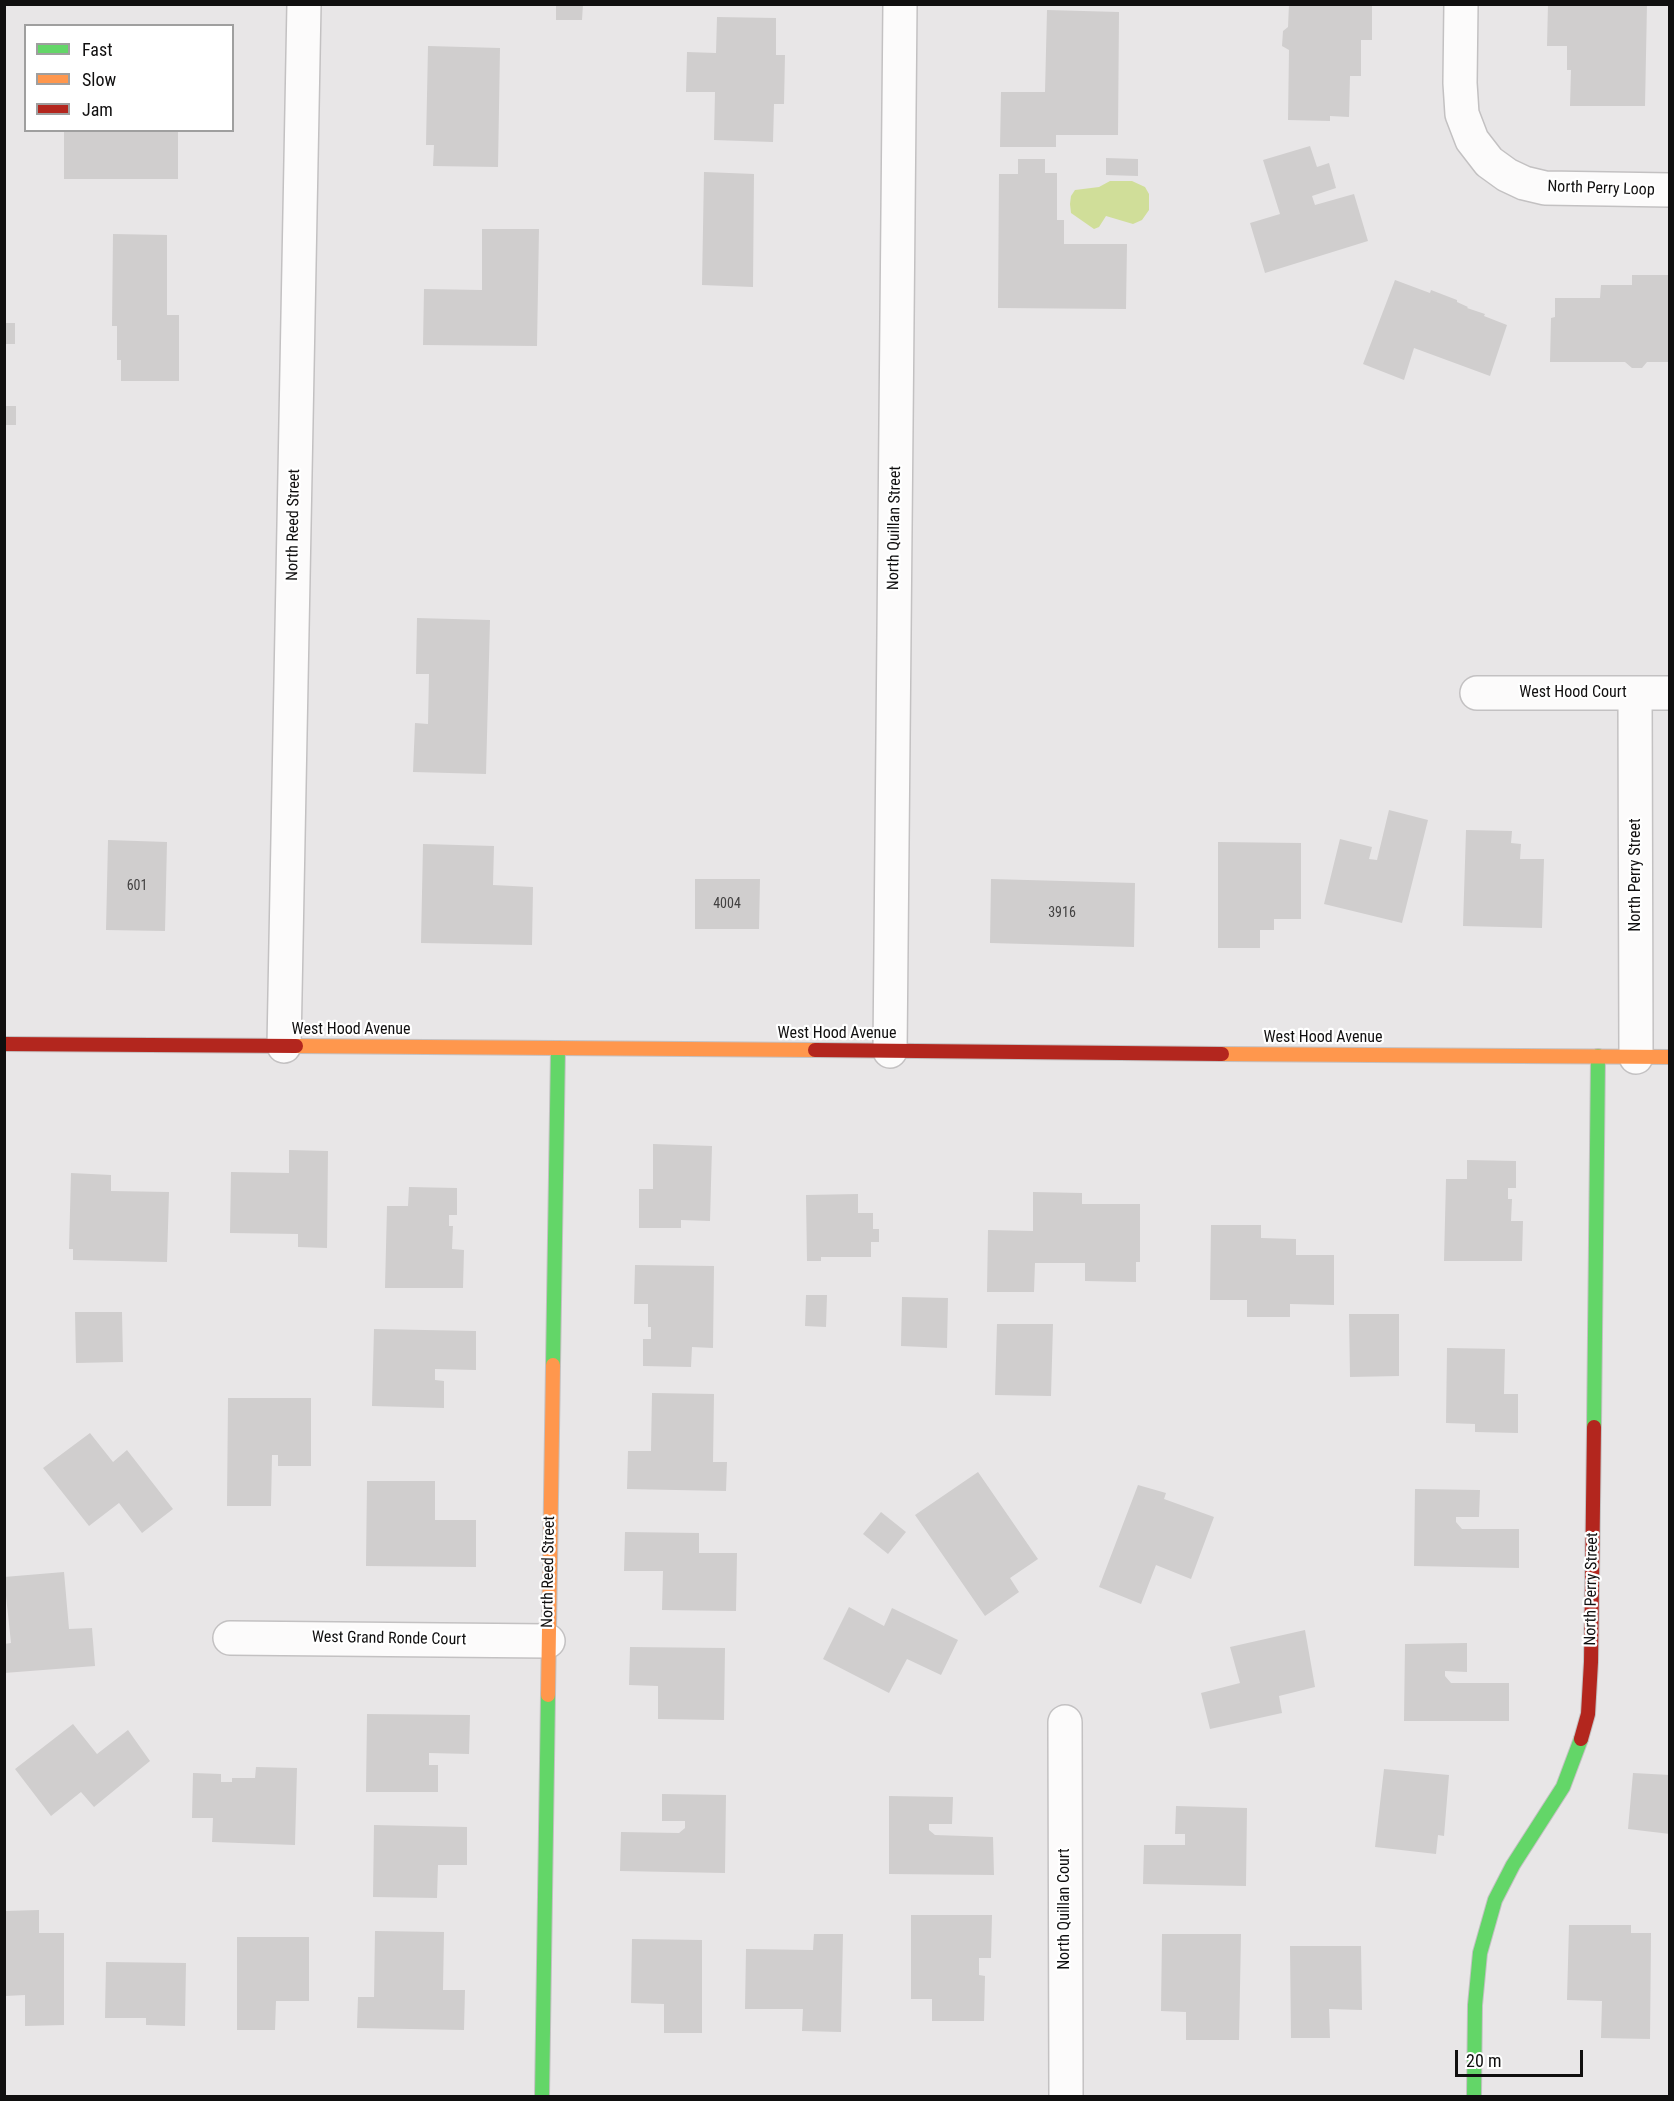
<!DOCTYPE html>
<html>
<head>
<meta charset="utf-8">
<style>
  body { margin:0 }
  #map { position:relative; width:1674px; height:2101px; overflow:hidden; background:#e8e6e7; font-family:"Roboto Condensed",sans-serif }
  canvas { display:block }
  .frame { position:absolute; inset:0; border:6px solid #100f0f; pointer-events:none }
  .legend { position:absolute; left:24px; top:24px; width:210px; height:108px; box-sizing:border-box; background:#fff; border:2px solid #9f9f9f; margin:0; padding:8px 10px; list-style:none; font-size:18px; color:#100f0f }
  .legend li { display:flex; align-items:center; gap:12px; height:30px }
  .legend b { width:30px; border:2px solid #9f9f9f }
  .scale { position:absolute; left:1455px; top:2050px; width:128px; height:27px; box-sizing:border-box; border:3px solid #100f0f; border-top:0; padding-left:8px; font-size:18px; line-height:21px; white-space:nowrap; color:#100f0f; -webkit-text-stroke:4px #fff; paint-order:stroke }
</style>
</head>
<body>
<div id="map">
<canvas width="1674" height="2101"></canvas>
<div class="frame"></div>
<ul class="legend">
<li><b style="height:8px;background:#63d668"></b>Fast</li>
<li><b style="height:8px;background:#ff974d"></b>Slow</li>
<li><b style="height:8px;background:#b3261e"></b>Jam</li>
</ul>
<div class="scale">20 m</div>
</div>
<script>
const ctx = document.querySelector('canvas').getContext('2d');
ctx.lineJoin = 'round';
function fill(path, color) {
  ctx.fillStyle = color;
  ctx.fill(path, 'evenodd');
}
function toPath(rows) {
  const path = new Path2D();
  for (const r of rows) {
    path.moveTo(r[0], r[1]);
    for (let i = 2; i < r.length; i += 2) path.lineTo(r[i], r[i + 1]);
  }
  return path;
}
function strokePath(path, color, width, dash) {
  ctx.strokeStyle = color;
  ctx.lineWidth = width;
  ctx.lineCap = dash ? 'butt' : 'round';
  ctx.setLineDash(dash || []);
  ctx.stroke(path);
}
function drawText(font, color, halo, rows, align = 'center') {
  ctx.font = font + ' "Roboto Condensed",sans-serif';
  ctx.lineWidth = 4.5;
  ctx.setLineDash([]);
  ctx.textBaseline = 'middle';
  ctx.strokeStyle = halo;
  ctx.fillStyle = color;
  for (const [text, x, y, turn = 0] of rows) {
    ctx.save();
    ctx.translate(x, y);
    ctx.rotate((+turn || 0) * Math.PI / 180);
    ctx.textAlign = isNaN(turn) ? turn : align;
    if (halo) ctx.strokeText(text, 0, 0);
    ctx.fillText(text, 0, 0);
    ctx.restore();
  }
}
const water = toPath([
  [1110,181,1132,181,1145,187,1149,194,1149,210,1142,220,1133,224,1106,216,1099,227,1094,229,1071,213,1070,204,1071,196,1075,190,1099,187]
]);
const building = toPath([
  [556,4,583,4,582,20,556,20],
  [1289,4,1372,4,1372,40,1361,40,1361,76,1350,76,1349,117,1330,116,1330,121,1288,120,1289,50,1282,46,1283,31,1288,27],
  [1548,4,1647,4,1645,106,1570,106,1571,70,1567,70,1567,46,1547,46],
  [1047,10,1119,12,1118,135,1056,135,1056,147,1000,147,1001,92,1045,92],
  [717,17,776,18,776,55,785,55,784,104,774,104,773,142,714,140,715,92,686,92,687,52,716,53],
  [428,46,500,48,498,167,433,166,434,145,426,145],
  [64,130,178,130,178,179,64,179],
  [1310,146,1317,167,1329,163,1336,188,1312,196,1315,205,1354,194,1368,241,1265,273,1250,223,1280,214,1263,160],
  [1106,158,1138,159,1138,176,1106,175],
  [1018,159,1045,159,1045,173,1057,173,1057,220,1064,220,1064,244,1127,244,1126,309,998,308,999,174,1018,174],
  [704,172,754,174,753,287,702,285],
  [482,229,539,229,537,346,423,345,424,289,482,290],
  [113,234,167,235,167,315,179,315,179,381,121,381,121,360,117,360,117,326,112,326],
  [1632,275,1670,275,1670,362,1647,362,1642,368,1632,368,1625,362,1550,362,1551,318,1555,317,1555,298,1600,298,1601,285,1632,285],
  [1395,280,1430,293,1431,290,1457,300,1457,302,1468,307,1467,308,1485,314,1484,316,1507,325,1490,376,1414,348,1404,380,1363,364],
  [4,323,15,323,15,344,4,344],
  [4,406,16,406,16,425,4,425],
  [417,618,490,620,486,774,413,772,415,723,428,724,429,674,416,674],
  [1389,810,1428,820,1402,923,1324,904,1340,839,1372,847,1369,859,1377,860],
  [1466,830,1512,831,1511,843,1521,844,1520,859,1544,859,1542,928,1463,926],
  [108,840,167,842,165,931,106,930],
  [1218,842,1301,843,1301,919,1274,919,1274,930,1260,930,1260,948,1218,948],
  [423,844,494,846,493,885,533,887,532,945,421,943],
  [695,879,760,879,759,929,695,929],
  [991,879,1135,883,1134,947,990,943],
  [653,1144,712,1146,710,1221,681,1220,681,1228,639,1228,639,1189,653,1189],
  [289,1150,328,1151,327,1248,298,1247,298,1234,230,1233,231,1172,289,1173],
  [1467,1160,1516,1161,1516,1188,1508,1188,1508,1199,1512,1199,1511,1221,1523,1221,1522,1261,1444,1261,1446,1179,1467,1179],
  [71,1173,111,1175,111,1191,169,1192,167,1262,73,1260,73,1249,69,1249],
  [409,1187,457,1188,457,1215,449,1215,449,1226,453,1226,452,1249,464,1250,463,1288,385,1288,387,1206,408,1206],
  [1033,1192,1082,1193,1082,1204,1140,1204,1140,1262,1136,1262,1136,1282,1085,1281,1085,1263,1035,1263,1034,1292,987,1292,988,1230,1033,1231],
  [858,1194,858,1213,873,1213,873,1229,879,1229,879,1242,871,1242,871,1257,821,1257,821,1261,807,1261,806,1195],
  [1211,1225,1261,1225,1261,1238,1296,1239,1296,1255,1334,1255,1334,1305,1290,1304,1290,1317,1247,1317,1247,1300,1210,1300],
  [635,1265,714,1266,713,1348,692,1347,691,1367,643,1366,643,1339,651,1339,651,1327,648,1327,648,1304,634,1304],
  [806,1295,827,1295,826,1327,805,1326],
  [902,1297,948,1298,947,1348,901,1346],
  [75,1312,122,1312,123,1362,76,1363],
  [1349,1314,1399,1314,1399,1376,1350,1377],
  [997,1324,1053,1324,1051,1396,995,1395],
  [374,1329,476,1331,476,1370,435,1369,435,1380,444,1381,444,1408,372,1406],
  [1447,1348,1505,1349,1504,1394,1518,1394,1518,1433,1475,1432,1475,1424,1446,1423],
  [652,1393,714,1394,713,1462,727,1462,726,1491,627,1489,628,1451,651,1451],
  [228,1398,311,1398,311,1466,278,1466,278,1455,272,1455,271,1506,227,1506],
  [90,1433,113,1462,127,1450,173,1509,142,1533,119,1503,89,1526,43,1468],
  [978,1472,1038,1559,1010,1578,1019,1592,985,1616,915,1515],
  [367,1481,435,1481,435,1520,476,1520,476,1567,366,1566],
  [1138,1485,1166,1493,1164,1499,1214,1517,1191,1579,1156,1565,1141,1604,1099,1587],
  [1415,1489,1480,1490,1479,1517,1456,1517,1456,1522,1462,1529,1519,1529,1519,1568,1414,1566],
  [881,1512,906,1532,888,1554,863,1534],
  [625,1532,699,1533,699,1553,737,1553,736,1611,662,1610,663,1571,624,1571],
  [64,1572,69,1629,92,1628,95,1666,4,1673,4,1644,11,1643,4,1577],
  [849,1607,884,1626,892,1608,958,1640,941,1675,907,1659,889,1693,823,1659],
  [1305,1630,1315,1687,1279,1696,1282,1713,1210,1729,1201,1693,1240,1683,1230,1647],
  [1467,1643,1467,1672,1445,1671,1445,1676,1451,1683,1509,1683,1509,1721,1404,1721,1405,1644],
  [630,1647,725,1648,724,1720,658,1719,658,1686,629,1685],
  [367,1714,470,1715,469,1754,429,1753,429,1765,438,1765,438,1792,366,1792],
  [73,1724,97,1754,128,1730,150,1761,94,1807,81,1792,51,1816,15,1769],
  [256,1767,297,1768,295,1845,212,1842,213,1818,192,1818,193,1773,221,1774,221,1782,232,1782,232,1778,255,1778],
  [1384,1769,1449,1775,1444,1836,1438,1835,1436,1854,1375,1847],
  [1633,1773,1670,1775,1670,1834,1628,1829],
  [662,1794,726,1795,725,1873,620,1871,621,1832,679,1833,685,1828,685,1821,662,1821],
  [889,1796,953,1797,952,1824,929,1824,929,1830,935,1835,993,1837,994,1875,889,1874],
  [1176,1806,1247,1808,1246,1886,1143,1884,1144,1845,1185,1845,1185,1834,1175,1834],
  [374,1825,467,1827,467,1865,438,1865,437,1898,373,1897],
  [39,1910,39,1933,64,1933,64,2025,25,2026,25,1995,5,1996,5,1911],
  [911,1915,992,1915,991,1958,979,1958,979,1975,985,1976,984,2021,932,2021,932,1999,911,1999],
  [1569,1925,1631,1925,1631,1933,1651,1933,1650,2039,1601,2038,1602,2001,1567,2000],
  [375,1931,444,1932,443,1990,465,1990,464,2030,357,2028,358,1997,374,1997],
  [814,1934,843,1934,841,2032,802,2031,803,2009,745,2009,746,1949,813,1950],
  [1162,1934,1241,1934,1239,2040,1186,2040,1186,2012,1161,2011],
  [237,1937,309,1937,309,2001,276,2001,275,2030,237,2030],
  [632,1939,702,1940,702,2033,664,2033,664,2004,631,2003],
  [1290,1946,1361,1946,1362,2010,1329,2009,1330,2038,1291,2038],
  [106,1962,186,1963,185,2026,146,2025,146,2018,105,2018]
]);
const street = toPath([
  [1461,4,1460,83,1462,114,1472,140,1489,162,1507,175,1524,183,1545,188,1670,190],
  [1477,693,1670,693],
  [1635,693,1636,1057],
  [284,1046,304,4],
  [890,1051,900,4],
  [230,1638,548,1641],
  [1065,1722,1066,2096]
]);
const fast = toPath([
  [553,1365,558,1048],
  [1594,1427,1598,1056],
  [542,2096,548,1695],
  [1474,2096,1475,2005,1480,1953,1495,1900,1513,1865,1563,1787,1581,1739]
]);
const slow = toPath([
  [296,1046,815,1050],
  [1222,1054,1670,1057],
  [548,1695,553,1365]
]);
const jam = toPath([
  [4,1044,296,1046],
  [815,1050,1222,1054],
  [1581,1739,1588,1714,1591,1662,1594,1427]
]);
const numberNames = [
  ["601",137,886],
  ["4004",727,904],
  ["3916",1062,913]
];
const streetNames = [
  ["North Perry Loop",1601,189,2],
  ["North Reed Street",294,525,-89],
  ["North Quillan Street",895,528,-89],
  ["West Hood Court",1573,693],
  ["North Perry Street",1636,875,-90],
  ["West Hood Avenue",351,1030],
  ["West Hood Avenue",837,1034],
  ["West Hood Avenue",1323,1038],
  ["North Reed Street",549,1572,-89],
  ["North Perry Street",1592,1589,-89],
  ["West Grand Ronde Court",389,1639,1],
  ["North Quillan Court",1065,1909,-90]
];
fill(water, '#d0de99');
fill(building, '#d0cece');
strokePath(street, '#c3c1c2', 36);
strokePath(fast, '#c3c1c2', 16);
strokePath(slow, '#c3c1c2', 16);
strokePath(jam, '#c3c1c2', 16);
strokePath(street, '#fcfbfb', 33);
strokePath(fast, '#63d668', 14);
strokePath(slow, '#ff974d', 14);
strokePath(jam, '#b3261e', 14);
drawText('14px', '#424141', null, numberNames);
drawText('16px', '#100f0f', '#fff', streetNames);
</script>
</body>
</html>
